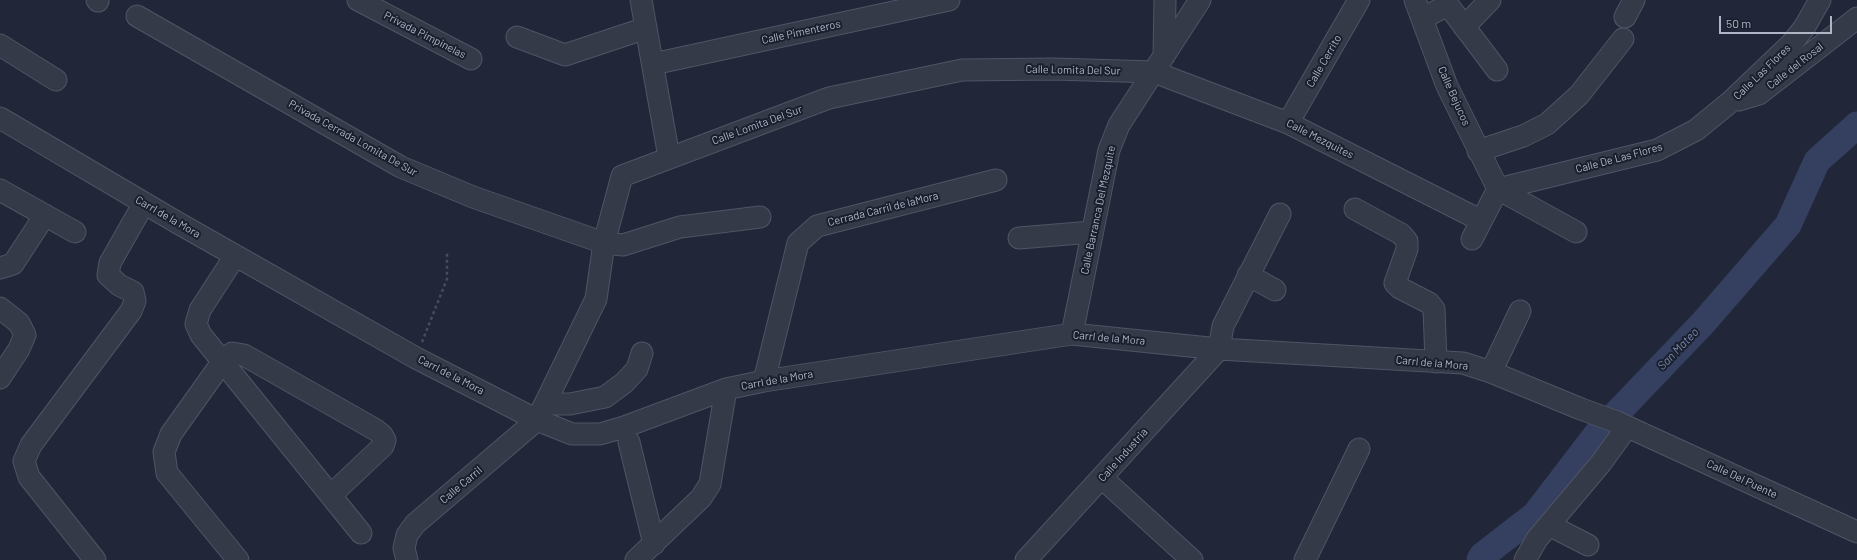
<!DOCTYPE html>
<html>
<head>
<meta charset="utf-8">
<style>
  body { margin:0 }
  #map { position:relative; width:1857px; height:560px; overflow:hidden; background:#212739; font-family:Barlow,sans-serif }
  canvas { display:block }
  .scale { position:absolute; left:1719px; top:16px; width:113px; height:18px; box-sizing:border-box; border:2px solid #b0b4c5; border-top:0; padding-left:5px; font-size:12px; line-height:14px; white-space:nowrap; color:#b0b4c5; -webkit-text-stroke:3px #1a1f2e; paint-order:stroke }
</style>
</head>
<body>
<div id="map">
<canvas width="1857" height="560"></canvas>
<div class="scale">50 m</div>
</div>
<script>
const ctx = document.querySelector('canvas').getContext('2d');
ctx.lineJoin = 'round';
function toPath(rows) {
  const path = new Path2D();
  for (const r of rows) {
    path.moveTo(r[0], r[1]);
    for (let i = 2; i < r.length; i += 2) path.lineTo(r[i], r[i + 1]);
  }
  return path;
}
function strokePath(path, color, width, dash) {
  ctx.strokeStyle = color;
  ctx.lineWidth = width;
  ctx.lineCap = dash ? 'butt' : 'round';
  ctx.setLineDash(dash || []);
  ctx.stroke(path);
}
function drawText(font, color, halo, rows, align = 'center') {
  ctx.font = font + ' Barlow,sans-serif';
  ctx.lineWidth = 4;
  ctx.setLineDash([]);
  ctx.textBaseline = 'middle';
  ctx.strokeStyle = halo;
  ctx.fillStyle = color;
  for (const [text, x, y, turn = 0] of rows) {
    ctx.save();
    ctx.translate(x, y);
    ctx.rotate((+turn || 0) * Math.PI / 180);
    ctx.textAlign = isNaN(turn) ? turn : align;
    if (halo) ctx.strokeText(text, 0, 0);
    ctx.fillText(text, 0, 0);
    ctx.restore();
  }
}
const river = toPath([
  [1480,560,1482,556,1535,515,1597,434,1703,323,1788,225,1817,161,1857,125]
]);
const path = toPath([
  [422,342,447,279,447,251]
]);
const minor = toPath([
  [97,0,98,1],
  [358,0,471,59],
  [641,0,669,157],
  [1415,0,1447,86,1498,189],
  [137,16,401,167,473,197,604,243,623,245,680,227,760,217],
  [1625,17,1634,0],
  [1423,18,1448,5,1497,70],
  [1464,27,1490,0],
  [517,37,565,55,646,28],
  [0,45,56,80],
  [1164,56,1165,0],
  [653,64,949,0],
  [1739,100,1759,94,1857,18],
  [0,118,178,223,416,358,537,420,572,434,600,434,624,427,726,389,764,381,1072,334,1219,349,1463,363,1491,372,1581,409,1617,422,1857,532],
  [1288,123,1359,0],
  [1478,151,1523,136,1547,124,1579,95,1623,39],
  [1498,189,1657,150,1696,130,1729,103,1792,43,1804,28,1820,0],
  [1498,189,1576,232],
  [0,190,75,232],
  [1355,209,1401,234,1407,241,1407,249,1395,283,1400,288,1429,303,1434,309,1436,362],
  [1019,238,1092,232],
  [1472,239,1498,189],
  [235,256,200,310,196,324,201,335,361,533],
  [0,268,13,264,45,215],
  [1248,275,1275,290],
  [0,308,19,323,25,335,19,349,0,378],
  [1072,334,1109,150,1119,125,1200,0],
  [1491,372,1520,311],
  [764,381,798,243,817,226,996,180],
  [545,404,570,404,605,397,624,383,637,369,642,353],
  [629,442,654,544],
  [1102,478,1192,560],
  [1549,525,1588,545],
  [95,560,29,477,24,461,31,445,131,311,135,301,133,292,119,285,108,275,110,263,144,203],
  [238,560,167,473,164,452,171,434,223,361,232,353,244,355,376,430,382,435,385,440,383,446,331,495],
  [407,560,404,548,407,535,415,524,537,420,596,299,604,243,622,176,829,98,962,70,1054,69,1154,72,1288,123,1480,220],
  [636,560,701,498,710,484,726,389],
  [1026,560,1219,349,1223,326,1280,214],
  [1305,560,1359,449],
  [1525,560,1537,539,1601,463,1627,427]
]);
const streetNames = [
  ["Calle Pimenteros",801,32,-12],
  ["Privada Pimpinelas",425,35,27],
  ["Calle Cerrito",1324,61,-60],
  ["Calle del Rosal",1795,66,-38],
  ["Calle Lomita Del Sur",1073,70,1],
  ["Calle Las Flores",1762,72,-44],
  ["Calle Bejucos",1454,96,66],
  ["Calle Lomita Del Sur",757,125,-20],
  ["Privada Cerrada Lomita De Sur",353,138,29],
  ["Calle Mezquites",1320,139,27],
  ["Calle De Las Flores",1619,158,-15],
  ["Cerrada Carril de laMora",883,209,-14],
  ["Calle Barranca Del Mezquite",1098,210,-78],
  ["Carrl de la Mora",168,217,30],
  ["Carrl de la Mora",1109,338,5],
  ["Carrl de la Mora",1432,363,5],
  ["Carrl de la Mora",451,375,27],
  ["Carrl de la Mora",777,380,-10],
  ["Calle Industria",1123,455,-48],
  ["Calle Del Puente",1742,479,25],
  ["Calle Carril",461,485,-40]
];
const waterNames = [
  ["San Mateo",1678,349,-46]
];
strokePath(river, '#354060', 27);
strokePath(minor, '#505464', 23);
strokePath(path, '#415057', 2.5, [3, 3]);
strokePath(minor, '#353a49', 21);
drawText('11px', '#b0b4c5', '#1a1f2e', streetNames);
drawText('italic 12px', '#7886ad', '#1a1f2e', waterNames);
</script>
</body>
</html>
